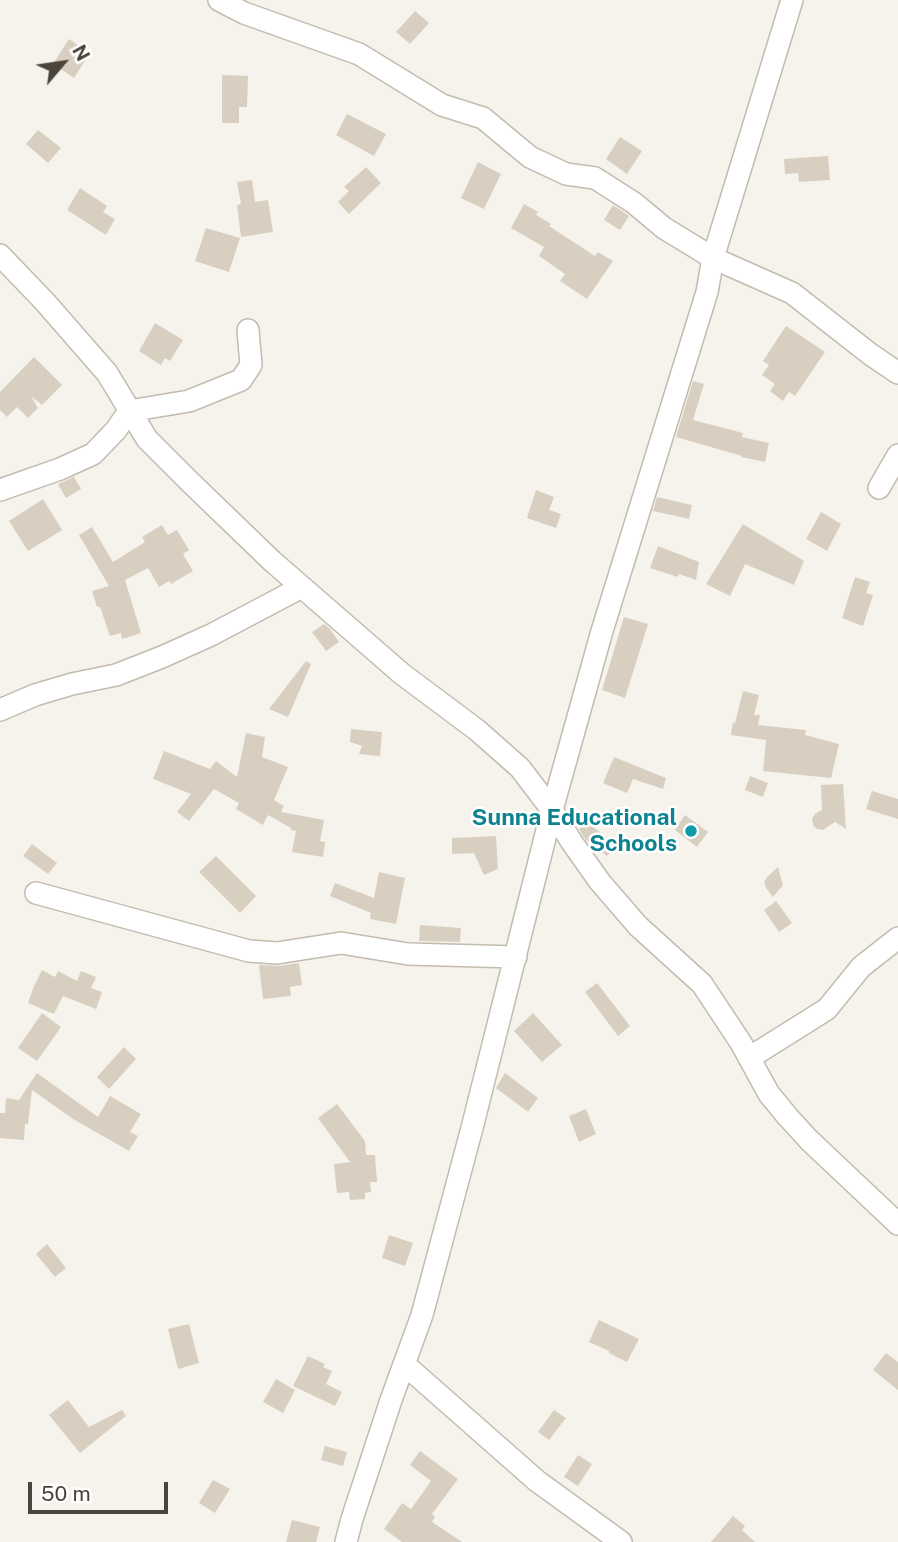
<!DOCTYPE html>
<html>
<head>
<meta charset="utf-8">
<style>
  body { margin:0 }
  #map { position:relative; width:898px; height:1542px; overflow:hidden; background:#f6f3ec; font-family:"Public Sans",sans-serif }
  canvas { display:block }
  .north { position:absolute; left:28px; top:28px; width:70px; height:70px; -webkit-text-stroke:5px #fff; paint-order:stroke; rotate:61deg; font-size:19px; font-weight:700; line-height:28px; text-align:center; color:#4b4439 }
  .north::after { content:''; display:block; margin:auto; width:24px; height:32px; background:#4b4439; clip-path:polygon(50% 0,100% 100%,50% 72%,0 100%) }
  .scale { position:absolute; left:28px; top:1482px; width:140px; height:32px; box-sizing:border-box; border:4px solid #4b4439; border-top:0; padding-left:9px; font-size:21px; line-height:24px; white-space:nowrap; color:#4b4439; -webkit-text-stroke:5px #fff; paint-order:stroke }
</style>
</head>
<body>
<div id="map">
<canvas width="898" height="1542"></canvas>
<div class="north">N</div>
<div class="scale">50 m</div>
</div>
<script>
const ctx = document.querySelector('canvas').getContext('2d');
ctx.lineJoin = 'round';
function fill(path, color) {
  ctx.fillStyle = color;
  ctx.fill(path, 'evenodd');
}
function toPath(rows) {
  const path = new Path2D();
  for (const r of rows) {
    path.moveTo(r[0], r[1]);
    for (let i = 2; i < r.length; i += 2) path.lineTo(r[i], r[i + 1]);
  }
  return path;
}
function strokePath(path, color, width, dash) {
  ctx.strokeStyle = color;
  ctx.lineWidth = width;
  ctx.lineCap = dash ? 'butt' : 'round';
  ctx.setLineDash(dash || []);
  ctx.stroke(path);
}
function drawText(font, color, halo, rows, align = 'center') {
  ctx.font = font + ' "Public Sans",sans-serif';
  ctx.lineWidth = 5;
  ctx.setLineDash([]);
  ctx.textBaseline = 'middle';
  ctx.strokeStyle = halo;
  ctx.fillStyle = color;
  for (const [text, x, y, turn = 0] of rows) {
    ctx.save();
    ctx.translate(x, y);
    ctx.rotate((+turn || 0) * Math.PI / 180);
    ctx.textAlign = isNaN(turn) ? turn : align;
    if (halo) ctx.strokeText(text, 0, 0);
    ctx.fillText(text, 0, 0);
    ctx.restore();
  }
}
const building = toPath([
  [415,11,429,23,410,44,396,32],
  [69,39,90,53,74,78,53,64],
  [222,75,248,76,247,107,239,107,239,123,222,123],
  [347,114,386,134,374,156,336,135],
  [38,130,61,148,48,163,26,144],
  [620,137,642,151,627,174,606,159],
  [828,156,830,180,799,182,798,173,785,174,784,159],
  [478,162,501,174,484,209,461,198],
  [366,167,381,183,349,214,338,202,349,191,344,187],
  [252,180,255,202,268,200,273,232,241,237,237,205,241,204,237,182],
  [80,188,107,206,103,212,115,219,106,235,67,210],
  [524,204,538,212,536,215,551,224,549,226,595,256,598,252,613,261,587,299,560,281,565,274,539,256,544,247,511,228],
  [613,205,629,216,620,230,604,220],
  [206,228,240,238,229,272,195,261],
  [155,323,183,340,170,361,165,358,161,365,139,351],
  [786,326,825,352,795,396,789,392,783,401,770,391,775,384,762,375,769,365,763,361],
  [34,357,62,385,42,405,31,396,38,408,28,418,17,407,7,417,0,410,0,392],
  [693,381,704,384,693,420,743,433,742,437,769,443,765,462,741,457,742,456,676,437],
  [74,477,81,489,66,498,58,484],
  [536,490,554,497,549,510,561,514,556,528,527,518],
  [657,497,692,505,689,519,653,511],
  [43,499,62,530,28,551,9,521],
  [821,512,841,524,827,551,806,539],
  [743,524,804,561,794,585,745,564,730,596,706,584],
  [162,525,168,535,177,530,189,550,183,554,193,571,171,584,169,581,159,587,148,568,125,580,141,633,122,639,121,633,110,636,100,607,97,607,92,591,109,586,79,535,92,527,113,562,145,542,142,537],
  [658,546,699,562,696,580,679,574,678,577,650,568],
  [855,577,870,582,866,593,873,595,863,626,842,618],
  [624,617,648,624,625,698,602,690],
  [324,624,330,629,339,642,326,651,312,632],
  [306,661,311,664,288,717,269,709],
  [743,691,759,695,754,715,760,715,758,725,806,730,805,735,839,744,831,778,763,771,766,740,731,735,733,722,735,723],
  [351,729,382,732,380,756,359,754,362,746,350,742],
  [246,733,265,737,262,757,288,767,274,800,284,806,281,812,324,820,320,841,325,842,323,857,292,852,296,831,291,830,291,828,268,815,263,825,236,809,239,803,214,789,189,821,177,812,191,794,153,779,164,751,210,769,216,761,237,777],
  [614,757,666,778,663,789,633,779,627,793,603,783],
  [750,776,768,783,763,797,745,790],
  [843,784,846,829,835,822,823,830,817,829,813,825,812,819,815,814,822,810,821,785],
  [872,791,898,799,898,819,866,809],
  [685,815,708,832,697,847,675,830],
  [586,821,616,845,607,856,586,840,582,834,579,829],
  [496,836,498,869,484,875,474,853,452,854,452,838],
  [32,844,57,863,48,874,23,856],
  [216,856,256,896,240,913,199,872],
  [778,867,783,885,773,897,766,888,764,882,767,877],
  [379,872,405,878,396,924,370,919,371,913,330,896,335,883,374,898],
  [776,901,792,923,779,932,764,910],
  [420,925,461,928,460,942,419,941],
  [299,963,302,985,290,987,291,996,263,999,259,965,279,966],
  [42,970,55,977,58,971,77,981,81,971,96,977,91,988,102,992,96,1009,63,996,54,1014,28,1003,34,986],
  [597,983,630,1026,618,1036,585,992],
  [42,1013,61,1027,37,1061,18,1048],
  [533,1013,562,1045,542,1062,514,1031],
  [124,1047,136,1059,109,1089,97,1077],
  [37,1073,98,1117,110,1096,141,1114,130,1132,138,1136,129,1151,73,1119,32,1090,28,1124,25,1124,24,1140,0,1138,0,1113,5,1113,6,1098,19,1100],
  [505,1073,538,1098,528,1112,496,1088],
  [337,1104,365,1141,366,1155,375,1155,377,1182,370,1182,371,1192,365,1193,365,1199,350,1200,349,1192,337,1193,334,1164,350,1162,318,1118],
  [586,1109,596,1134,579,1142,569,1116],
  [389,1235,413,1243,405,1266,382,1258],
  [47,1244,66,1268,55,1277,36,1254],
  [599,1320,639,1339,627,1362,609,1353,609,1351,589,1342],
  [189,1324,199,1363,178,1369,168,1329],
  [886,1353,898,1362,898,1390,873,1370],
  [308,1356,325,1364,323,1367,332,1371,326,1384,342,1392,335,1406,293,1386],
  [276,1379,295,1390,283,1413,263,1402],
  [68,1400,89,1427,122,1410,126,1416,80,1453,49,1415],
  [554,1410,566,1418,549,1440,538,1432],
  [325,1446,347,1452,343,1466,321,1460],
  [420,1451,458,1479,432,1514,435,1517,432,1522,462,1542,402,1542,384,1529,402,1503,411,1509,431,1481,410,1465],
  [578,1455,592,1464,578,1486,564,1477],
  [213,1480,230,1489,215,1513,199,1503],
  [733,1516,745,1526,742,1530,755,1542,711,1542],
  [292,1520,320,1527,316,1542,286,1542]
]);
const minor = toPath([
  [219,0,244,13,359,54,442,105,483,118,530,157,566,174,595,178,634,203,664,228,713,258,792,293,870,354,898,373],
  [0,255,45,302,107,373,147,439,190,482,272,561,402,674,477,730,520,768,552,810,571,841,600,882,638,926,702,984,741,1043,769,1094,788,1117,809,1140,898,1224],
  [879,488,898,455],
  [0,490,60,469,93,454,116,430,129,411,189,401,241,380,251,365,248,330],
  [0,710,35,695,72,684,116,675,162,657,211,635,302,587],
  [36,893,249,951,277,953,341,943,408,954,516,957],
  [749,1058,827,1009,861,967,898,938],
  [404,1364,537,1481,621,1542],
  [346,1542,352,1519,391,1400,422,1315,472,1128,552,810,602,631,707,292,713,258,792,0]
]);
const markers = [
  [691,831,7,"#0f9aa8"]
];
const cultureNames = [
  ["Sunna Educational",677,818],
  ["Schools",677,844]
];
fill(building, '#d8cfc1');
strokePath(minor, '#c2bbae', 24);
strokePath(minor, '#fff', 21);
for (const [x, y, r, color] of markers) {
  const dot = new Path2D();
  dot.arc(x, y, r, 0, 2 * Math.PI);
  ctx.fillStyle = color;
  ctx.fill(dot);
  strokePath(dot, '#fff', 2.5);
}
drawText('bold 23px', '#0d838f', '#fff', cultureNames, 'right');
</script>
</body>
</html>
